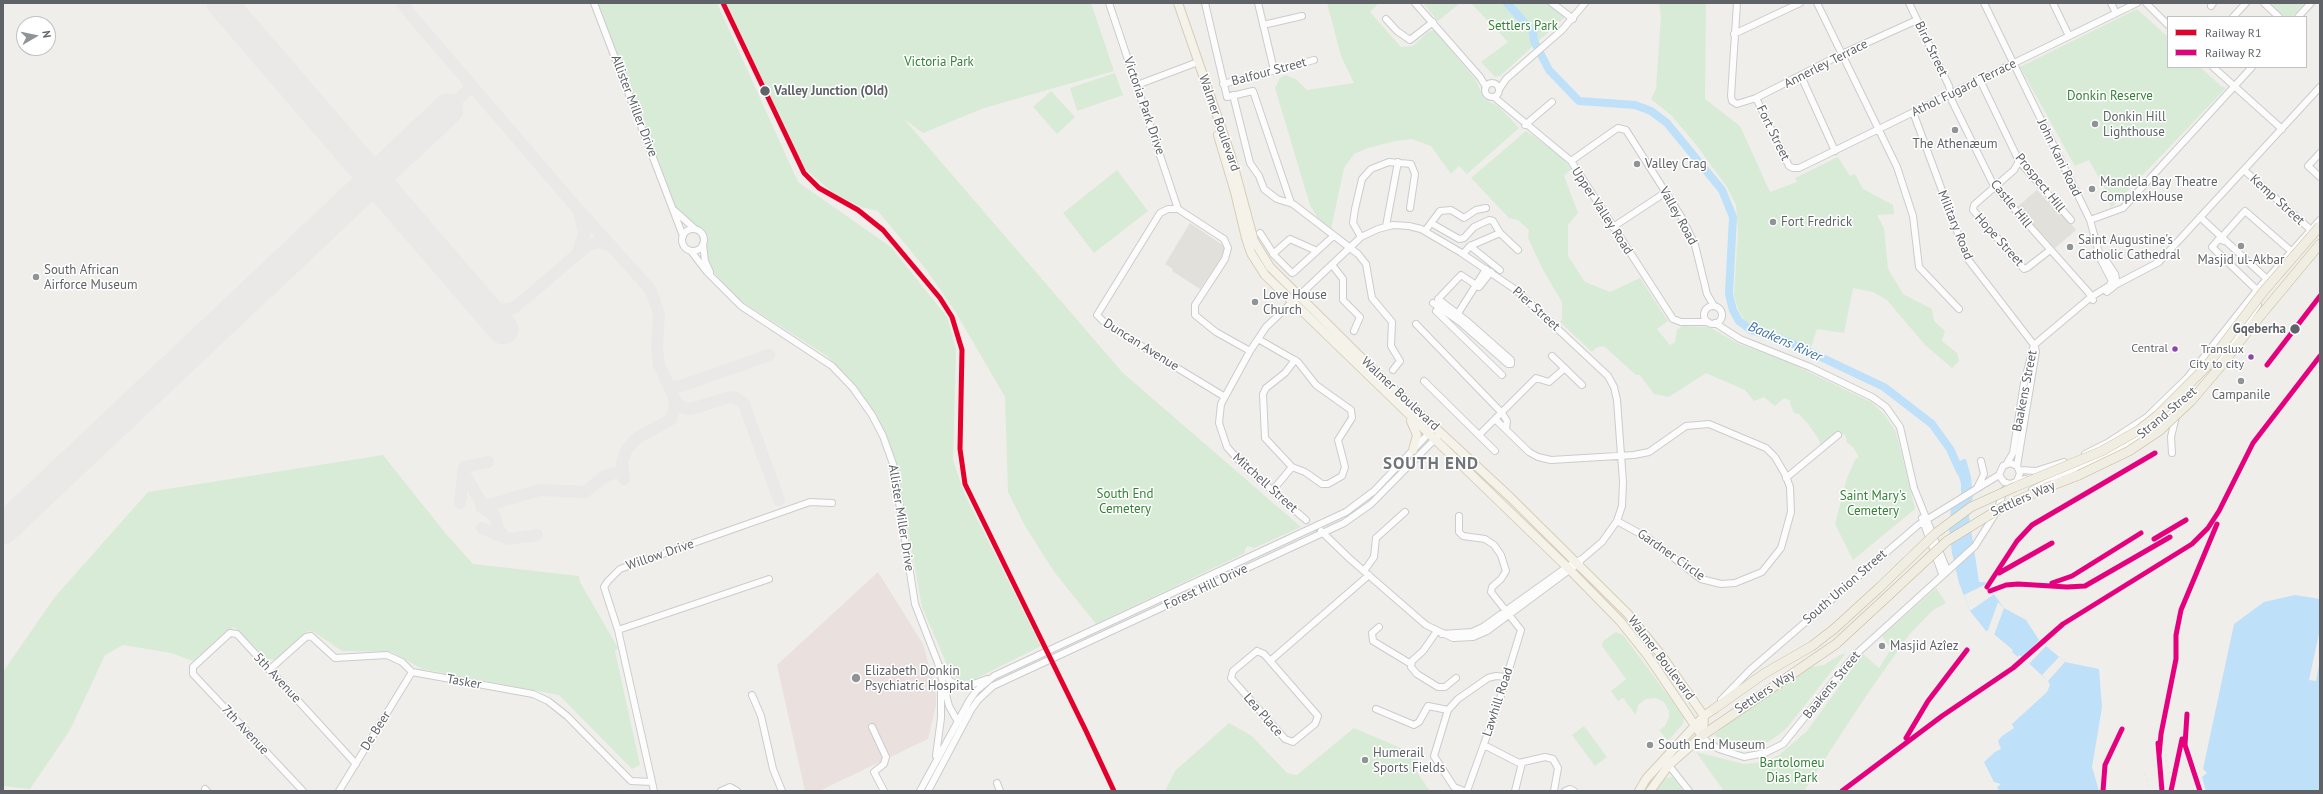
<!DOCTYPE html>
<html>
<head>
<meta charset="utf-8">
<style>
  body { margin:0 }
  #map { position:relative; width:2323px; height:794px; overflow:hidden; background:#efeeea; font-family:"PT Sans",sans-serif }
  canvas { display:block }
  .frame { position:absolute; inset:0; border:4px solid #5f6368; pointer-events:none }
  .legend { position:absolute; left:2167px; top:16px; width:140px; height:52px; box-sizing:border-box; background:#fff; border:1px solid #bfc1c3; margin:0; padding:5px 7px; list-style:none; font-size:12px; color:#5f6368 }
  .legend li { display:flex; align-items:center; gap:8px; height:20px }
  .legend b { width:20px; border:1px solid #bfc1c3 }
  .north { position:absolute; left:16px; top:16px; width:40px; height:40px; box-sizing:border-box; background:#fff; border:1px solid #bfc1c3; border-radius:50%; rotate:81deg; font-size:11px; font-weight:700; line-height:16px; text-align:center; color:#5f6368 }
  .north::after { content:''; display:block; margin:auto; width:14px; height:18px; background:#919496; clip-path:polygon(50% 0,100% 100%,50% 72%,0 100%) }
</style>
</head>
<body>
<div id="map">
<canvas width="2323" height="794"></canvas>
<div class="frame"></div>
<ul class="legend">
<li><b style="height:5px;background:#e4002b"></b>Railway R1</li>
<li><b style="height:5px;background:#e5007d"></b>Railway R2</li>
</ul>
<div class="north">N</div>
</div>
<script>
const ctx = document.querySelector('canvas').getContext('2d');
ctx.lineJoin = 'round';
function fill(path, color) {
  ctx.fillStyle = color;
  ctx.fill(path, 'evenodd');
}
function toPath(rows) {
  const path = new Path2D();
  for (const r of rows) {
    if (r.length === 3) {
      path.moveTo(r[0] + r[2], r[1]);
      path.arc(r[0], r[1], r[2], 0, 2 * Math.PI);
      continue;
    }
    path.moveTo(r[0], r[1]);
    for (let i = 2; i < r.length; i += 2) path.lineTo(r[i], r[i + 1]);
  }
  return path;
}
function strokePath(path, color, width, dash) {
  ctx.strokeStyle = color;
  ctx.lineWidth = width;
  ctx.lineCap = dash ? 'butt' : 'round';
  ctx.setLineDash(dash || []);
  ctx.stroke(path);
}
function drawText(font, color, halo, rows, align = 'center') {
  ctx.font = font + ' "PT Sans",sans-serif';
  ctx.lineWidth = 3;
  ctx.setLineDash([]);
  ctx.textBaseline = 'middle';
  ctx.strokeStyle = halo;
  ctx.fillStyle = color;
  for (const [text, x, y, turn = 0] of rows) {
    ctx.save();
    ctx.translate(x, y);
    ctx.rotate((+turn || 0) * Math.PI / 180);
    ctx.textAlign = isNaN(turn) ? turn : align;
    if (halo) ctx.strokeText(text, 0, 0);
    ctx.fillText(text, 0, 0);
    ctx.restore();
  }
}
const education = toPath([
  [2037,190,2048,202,2052,202,2076,230,2055,248,2017,207],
  [1190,223,1224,246,1225,252,1200,289,1172,271,1173,269,1165,264]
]);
const medical = toPath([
  [878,572,923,644,936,691,936,705,928,739,819,791,805,791,777,665]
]);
const green = toPath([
  [598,3,717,3,798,182,891,247,947,317,956,349,953,460,964,493,1041,646,973,680,960,681,951,674,922,607,896,464,876,414,853,382,827,356,744,303,732,293,714,272,707,256,705,234,681,214,675,205],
  [725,3,1091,3,1114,71,984,108,923,133,904,119,1123,373,1301,527,1254,548,1248,546,1245,549,1245,553,1096,624,1055,573,1025,526,1008,492,1005,397,955,311,925,268,878,211,861,207,836,195,805,169],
  [1327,3,1379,3,1370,12,1401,47,1413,46,1428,32,1434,30,1476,80,1484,99,1498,106,1519,128,1467,174,1459,166,1451,174,1431,146,1412,139,1395,141,1368,148,1354,154,1344,168,1331,229,1320,222,1310,205,1275,88,1280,78,1285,75,1296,79,1307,90,1354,83,1341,56],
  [1423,3,1460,3,1438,21],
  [1471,3,1552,3,1565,13,1564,18,1500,76,1495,77,1481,62,1508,42],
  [1659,3,1706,3,1705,99,1740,126,1770,192,1797,182,1795,178,1838,157,1850,176,1855,174,1863,189,1893,205,1894,214,1877,215,1884,228,1888,269,1903,294,1932,309,1934,321,1945,331,1942,341,1957,353,1959,361,1952,368,1925,345,1887,300,1873,292,1853,288,1844,333,1817,329,1811,347,1754,328,1745,321,1738,309,1734,295,1738,231,1736,205,1727,187,1694,142,1671,115,1651,99,1656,89,1661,17],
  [2270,3,2290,4,2305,3,2292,17,2285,17],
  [2137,9,2168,37,2168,67,2200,67,2221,86,2226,88,2111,208,2104,187,2089,160,2075,166,2020,67],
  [1115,73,1123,95,1077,111,1070,88],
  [1051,91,1075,117,1057,134,1033,107],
  [1526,131,1560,155,1571,169,1564,176,1578,213,1568,225,1568,256,1585,282,1610,292,1640,278,1668,321,1657,329,1670,345,1675,342,1677,330,1682,326,1709,327,1739,344,1784,360,1871,402,1884,414,1896,432,1915,509,1853,560,1835,524,1847,478,1855,460,1859,457,1853,447,1846,442,1847,440,1845,435,1837,432,1822,448,1818,438,1808,424,1799,414,1794,413,1790,403,1791,401,1784,398,1775,406,1764,397,1754,401,1745,390,1706,373,1669,397,1654,394,1640,375,1636,375,1604,346,1596,348,1592,352,1560,322,1562,319,1562,302,1543,270,1528,238,1529,230,1518,220,1509,218,1471,178],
  [1117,170,1148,211,1094,253,1063,213],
  [383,455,446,534,473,564,579,576,580,582,618,648,615,651,640,765,632,769,559,695,422,669,392,652,342,651,314,632,308,631,275,660,267,659,234,627,193,661,171,653,123,645,105,655,70,730,30,789,3,786,3,672,54,598,148,492],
  [1936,588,1946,603,1932,611,1909,635,1866,696,1804,791,1724,791,1696,752,1744,764,1762,762,1779,755,1807,731,1863,654,1879,668,1891,649,1882,636],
  [1616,632,1623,635,1684,717,1683,724,1668,741,1659,730,1665,726,1669,717,1669,711,1664,702,1656,698,1646,699,1638,705,1636,715,1623,698,1618,701,1611,691,1626,679,1602,646,1603,641],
  [1846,653,1786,729,1770,741,1757,747,1747,747,1728,743,1714,735,1731,721,1811,667,1824,665,1840,655],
  [1229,723,1252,736,1287,773,1297,775,1354,728,1419,756,1414,768,1430,791,1165,791,1175,771],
  [1584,726,1607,757,1595,766,1572,735],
  [1673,777,1683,791,1656,791,1665,778]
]);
const water = toPath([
  [1964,459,1966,459,1971,477,1973,496,1969,516,1979,582,1985,582,2004,608,2026,620,2039,640,2065,662,2099,669,2102,707,2092,767,2099,791,1999,791,1997,787,2001,784,1994,782,1984,762,1995,752,2001,749,1998,741,2002,736,2014,728,2012,724,2047,692,2050,685,2048,681,2023,658,2019,655,2018,657,2012,652,2013,650,1989,630,1986,631,1970,611,1959,583,1952,553,1949,529,1951,509,1961,501,1961,484,1955,463],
  [2295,595,2320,599,2320,629,2309,680,2316,681,2320,660,2320,791,2206,791,2202,777,2207,773,2203,769,2234,624,2264,602]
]);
const pier = toPath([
  [1986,584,1993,595,1970,611,1964,595],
  [1998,602,2004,608,1994,635,1988,630],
  [2039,640,2046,646,2029,664,2023,658],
  [2059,657,2065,662,2048,681,2042,675]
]);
const river = toPath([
  [1507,3,1533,32,1534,41,1549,70,1579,101,1635,105,1651,111,1667,123,1722,190,1733,217,1729,294,1733,310,1739,321,1751,330,1789,342,1884,387,1932,424,1950,449,1960,471]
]);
const taxiway = toPath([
  [402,3,411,15,576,207,650,289,659,313,657,348,659,365,677,403,684,408,691,409,730,397,736,398,744,404,779,500],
  [448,109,472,86],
  [578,252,584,233,579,212],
  [471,291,482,303,492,308,502,310,514,308,588,245,600,242,612,246],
  [666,381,672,386,681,386,769,355],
  [463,471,481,502,486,505],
  [624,479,622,462,627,449,637,438,670,420,675,409,674,399],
  [481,502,481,507,540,490,585,492,605,476,618,472,623,476],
  [460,503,464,467,488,462],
  [482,507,495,516,498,529,506,538],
  [482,528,508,539,537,535]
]);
const runway = toPath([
  [222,3,503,329],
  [3,529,448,109]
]);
const minor = toPath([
  [594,3,683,236],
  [1109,3,1178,209],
  [1205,3,1227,97,1253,91,1291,203],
  [1258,3,1274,70],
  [1415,3,1480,77,1486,87],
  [1552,3,1573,19],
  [1737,3,1731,96,1732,101,1737,104,1756,98,1842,54,1917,20],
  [1817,3,1897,167,1913,216,1919,267,1959,309],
  [1909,3,1949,86,1952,101,1994,186,2089,293,2093,300],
  [1984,3,2090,220,2101,260,2112,281,2109,286,2091,297,2034,345,2024,383,2013,453,2007,463],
  [2053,3,2069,36],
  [2111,3,2116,13],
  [2146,3,2168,25],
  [2264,3,2279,17],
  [2211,6,2213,3],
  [2233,17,2246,3],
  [2298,17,2311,3],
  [1386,19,1397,31,1410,40,1433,22],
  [1263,25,1302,16],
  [1734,34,1800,3],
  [2213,67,2282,129],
  [1801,76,1835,151],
  [1980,80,2019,161,2071,220],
  [1492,90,7],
  [1223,84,1314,60],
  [1137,85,1198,62],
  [1500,88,1506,79,1562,30,1585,3],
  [1233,95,1250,163,1259,176,1264,189,1277,199,1293,204,1358,254,1366,264,1372,298,1392,322,1391,346,1400,361,1393,370],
  [1494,97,1571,161,1673,319,1681,322,1708,322],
  [1756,98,1789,166,1793,168,1799,168,2137,3],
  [1913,112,1967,258,2034,345,2036,351,2017,466],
  [1525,125,1552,102],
  [2320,153,2308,166,2320,177],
  [1571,161,1612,132,1618,128,1626,130,1682,218,1695,245,1707,294,1714,306],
  [2019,161,2014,170,1974,205,1973,210,2024,269,2027,268,2050,250],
  [2244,170,2311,230],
  [1178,209,1168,209,1160,213,1097,315,1103,321,1146,349,1225,397],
  [1178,209,1224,239,1228,248,1225,259,1195,305,1195,315,1216,332,1250,351],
  [675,211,695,229],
  [2200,217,2269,281],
  [2090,220,2123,208,2252,67],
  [1431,223,1459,239,1464,238,1474,227,1489,220,1493,221,1500,233],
  [1386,226,1398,162],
  [1613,227,1666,192],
  [693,240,11],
  [1425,231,1440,211,1451,210,1464,218,1476,210,1486,208],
  [1260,233,1273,253],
  [1361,237,1353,223,1355,209,1362,179,1371,169,1389,162,1411,164,1415,174,1410,208],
  [2221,238,2245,211,2291,251],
  [2224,241,2219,239,2212,247,2260,293],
  [703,244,705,261,710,272],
  [1470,246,1500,270],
  [691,251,707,272,741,306,832,366,853,388,872,415,883,436,893,464,915,604,938,663,949,706,958,722],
  [1317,251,1290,239,1273,254,1292,273,1294,272,1317,251,1329,240,1334,236],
  [1463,254,1470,246,1500,233,1518,250],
  [2103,256,2115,274,2117,284],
  [1333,266,1343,279,1343,300,1360,317,1354,331],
  [2107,292,2117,284,2159,262,2320,87],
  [1441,296,1461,275,1479,287,1491,272],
  [1433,303,1460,322,1508,364,1511,364,1511,360,1468,322,1438,299],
  [1713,315,9],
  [1436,311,1502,375],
  [1457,315,1486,269],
  [1715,323,1740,339,1810,367,1872,397,1886,407,1900,427,1914,488,1947,570],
  [1416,324,1502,413,1507,421,1506,429],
  [1258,339,1298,362,1316,385,1351,410,1352,418,1338,440,1345,467,1342,476,1328,484,1322,484,1305,472,1292,467],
  [1552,356,1582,385],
  [2214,368,2258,305],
  [1424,381,1495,451],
  [1495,419,1529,452,1538,457,1551,460,1634,455,1649,452,1686,426,1709,424,1766,448,1775,457,1785,474,1790,487,1791,512,1781,548,1762,572,1735,583,1721,584,1701,579,1648,538,1617,521],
  [1479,435,1536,378,1549,382,1565,368],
  [2172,453,2171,437,2176,416],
  [2085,454,2107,443,2147,417,2187,378,2257,290,2320,220],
  [2020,470,2036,471,2064,462],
  [2052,475,2064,473,2083,465,2133,441,2168,416,2194,392],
  [1786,478,1838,435],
  [2017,481,2020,473,2017,466,2010,463,2003,466,1999,475,2004,482,2010,484,2025,479],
  [1977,488,1984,474,1981,461],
  [2032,490,2059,476],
  [1272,491,1292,467,1265,438,1263,394,1266,388,1285,373,1295,360],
  [1459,516,1459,532,1463,536,1485,539,1494,545,1501,555,1506,571,1501,579,1492,587,1491,592,1521,630,1498,705,1467,791],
  [1922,518,1942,574],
  [1306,520,1242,464,1227,447,1219,423,1221,404,1250,351,1266,327,1361,237,1378,229,1393,225,1409,226,1421,229,1460,252,1516,290,1608,376,1614,387,1617,400,1623,482,1622,506,1617,521,1602,542,1582,559,1567,567,1483,627,1472,632,1442,634],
  [1321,531,1350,559,1426,625,1453,638,1473,637,1487,631,1580,562],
  [1364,571,1374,557,1376,538,1405,512],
  [1379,627,1372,633,1373,641,1411,664],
  [618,630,769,579],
  [1437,631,1423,651,1412,661,1411,667,1417,674,1438,687,1445,687,1456,678],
  [1257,651,1264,654,1318,716,1315,724,1293,742,1285,739,1231,678,1233,671,1257,651],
  [1270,661,1369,575],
  [941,667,950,681,960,686,968,686,987,679],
  [269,670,306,637,311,636,335,658,387,655,402,662,412,672,533,694,548,701,567,716,631,781,652,782],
  [752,695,761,716,773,769,782,791],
  [1721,700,1750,670,1918,525,1999,475],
  [1376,709,1414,725,1419,722,1428,706,1448,710],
  [872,727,886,757,884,764,874,772,884,791],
  [1702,736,1707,742,1719,749,1744,757,1765,753,1783,744,1855,655,1975,546,1997,511,2004,490],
  [1484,745,1519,763,1545,757,1553,759,1558,768,1554,791],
  [936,756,941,718,941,686],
  [1667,763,1689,791],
  [997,783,1000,791],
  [205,789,207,791],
  [303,791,193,674,193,667,230,633,237,634,356,764],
  [339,791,412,672],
  [654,791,618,630,604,587,608,581,620,569,810,502,832,503],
  [721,791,730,787,737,791],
  [920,791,969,701,976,691,994,676,1346,512,1374,491,1431,431],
  [928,791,971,710,978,700,993,686,1344,523,1371,504,1441,433],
  [1464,791,1454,787,1434,756,1448,710,1458,699,1488,678,1496,676,1506,677],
  [1515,791,1522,763],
  [1565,791,1570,789,1574,791]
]);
const major = toPath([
  [1178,3,1231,156,1254,241,1270,267,1389,385,1510,497,1628,614,1662,656,1704,716,1703,735,1669,765,1650,791],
  [1218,135,1235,192,1246,238,1251,253,1265,275,1567,567,1620,621,1648,656,1702,736],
  [1411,421,1417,435,1413,450],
  [1639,791,1646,779,1704,716,1714,709]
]);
const highway = toPath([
  [2220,367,2251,327,2320,244],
  [2053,485,2079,475],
  [1714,709,1765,673,1812,646,1834,629,1880,587],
  [1703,735,1836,644,1889,595]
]);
const rail = toPath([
  [2302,324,2320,301],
  [2282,405,2320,356],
  [1998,573,2009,565,2052,543],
  [2049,584,2072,576,2141,533],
  [2078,584,2186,520],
  [1987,587,2017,541,2032,525,2155,453],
  [1990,591,2006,585,2018,584,2067,587,2085,586,2170,537],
  [2187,714,2185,745,2200,791],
  [1903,742,1928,701,1967,650],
  [2163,743,2171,782],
  [2159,750,2162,791],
  [2159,756,2161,734,2176,659,2176,635,2181,610,2222,514],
  [2145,774,2150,791],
  [1842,791,1942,716,2013,668,2063,624,2192,544,2215,517,2249,449,2271,419],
  [2103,791,2105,765,2122,729],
  [2171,791,2182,736]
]);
const highwayBridge = toPath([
  [2079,475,2129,451,2159,431,2191,401,2220,367],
  [1880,587,1936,533,1971,507,2015,487,2102,451,2139,430,2158,415,2206,367,2263,292,2320,226],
  [1889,595,1947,541,2004,506,2053,485]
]);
const rail1 = toPath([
  [723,3,804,173,819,188,858,210,883,230,940,298,952,317,962,350,960,449,965,484,1086,731,1114,791]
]);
const rail2 = toPath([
  [2267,365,2320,296],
  [2154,539,2186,520],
  [1999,573,2052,543],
  [2052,583,2072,576,2141,533],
  [1987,587,2017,541,2032,525,2155,453],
  [1990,591,2006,585,2018,584,2067,587,2085,586,2170,537],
  [2187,714,2185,745,2200,791],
  [1906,738,1928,701,1967,650],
  [2158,743,2162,791],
  [2159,756,2161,734,2176,659,2176,635,2181,610,2217,524],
  [1842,791,1942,716,2013,668,2063,624,2192,544,2208,528,2219,511,2253,443,2320,356],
  [2103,791,2105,765,2122,729],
  [2171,791,2182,739]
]);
const markers = [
  [765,91,5.5,"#5f6368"],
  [2095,124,4,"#919496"],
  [1955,130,4,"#919496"],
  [1637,164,4,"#919496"],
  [2092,189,4,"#919496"],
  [1773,222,4,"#919496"],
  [2241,246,4,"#919496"],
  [2070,247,4,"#919496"],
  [36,277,4,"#919496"],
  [1255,302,4,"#919496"],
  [2295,329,5.5,"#5f6368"],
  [2175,349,3.5,"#8e44ad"],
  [2251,357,3.5,"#8e44ad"],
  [2241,381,4,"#919496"],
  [1882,646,4,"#919496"],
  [856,678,5,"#919496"],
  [1650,745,4,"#919496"],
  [1365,760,4,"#919496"]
];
const busNames = [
  ["Central",2168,349],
  ["Translux",2244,350],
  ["City to city",2244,365]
];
const parkNames = [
  ["Settlers Park",1523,26],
  ["Victoria Park",939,62],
  ["Donkin Reserve",2110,96],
  ["South End",1125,494],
  ["Cemetery",1125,509],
  ["Saint Mary's",1873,496],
  ["Cemetery",1873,511],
  ["Bartolomeu",1792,763],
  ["Dias Park",1792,778]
];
const streetNames = [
  ["Bird Street",1931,49,64],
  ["Annerley Terrace",1826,64,-27],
  ["Balfour Street",1269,72,-15],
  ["Athol Fugard Terrace",1964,88,-26],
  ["Allister Miller Drive",634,106,69],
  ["Victoria Park Drive",1144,106,71],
  ["Walmer Boulevard",1219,123,71],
  ["Fort Street",1773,133,64],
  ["John Kani Road",2059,158,64],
  ["Prospect Hill",2040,183,51],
  ["Kemp Street",2277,200,42],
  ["Castle Hill",2011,204,51],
  ["Upper Valley Road",1602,211,57],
  ["Valley Road",1678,216,61],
  ["Military Road",1955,225,68],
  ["Hope Street",1999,240,48],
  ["Pier Street",1536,309,42],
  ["Duncan Avenue",1141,345,32],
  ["Baakens Street",2025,391,-79],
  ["Walmer Boulevard",1400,394,43],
  ["Strand Street",2167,413,-40],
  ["Mitchell Street",1265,483,42],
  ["Settlers Way",2023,499,-24],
  ["Allister Miller Drive",901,518,81],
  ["Willow Drive",660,555,-19],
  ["Gardner Circle",1671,555,35],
  ["Forest Hill Drive",1206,587,-25],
  ["South Union Street",1845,587,-41],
  ["Walmer Boulevard",1661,658,53],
  ["5th Avenue",277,678,47],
  ["Tasker",464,682,10],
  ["Baakens Street",1832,685,-51],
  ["Settlers Way",1765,692,-33],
  ["Lawhill Road",1498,702,-72],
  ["Lea Place",1263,715,49],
  ["7th Avenue",245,730,47],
  ["De Beer",376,731,-58]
];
const stopNames = [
  ["Valley Junction (Old)",774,91],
  ["Gqeberha",2286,329,"right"]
];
const poiNames = [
  ["Donkin Hill",2103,117],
  ["Lighthouse",2103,132],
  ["The Athenæum",1955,144,"center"],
  ["Valley Crag",1645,164],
  ["Mandela Bay Theatre",2100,182],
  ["ComplexHouse",2100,197],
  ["Fort Fredrick",1781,222],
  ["Saint Augustine's",2078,240],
  ["Catholic Cathedral",2078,255],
  ["Masjid ul-Akbar",2241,260,"center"],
  ["South African",44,270],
  ["Airforce Museum",44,285],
  ["Love House",1263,295],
  ["Church",1263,310],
  ["Campanile",2241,395,"center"],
  ["Masjid Azîez",1890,646],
  ["Elizabeth Donkin",865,671],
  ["Psychiatric Hospital",865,686],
  ["South End Museum",1658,745],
  ["Humerail",1373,753],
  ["Sports Fields",1373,768]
];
const waterNames = [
  ["Baakens River",1785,342,24]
];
const districtNames = [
  ["SOUTH END",1431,464]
];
fill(education, '#e2e0da');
fill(medical, '#eae0de');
fill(green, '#d8ebd6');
fill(water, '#bfe0f9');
fill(pier, '#efeeea');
strokePath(river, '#bfe0f9', 8);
strokePath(taxiway, '#eae9e7', 12);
strokePath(runway, '#eae9e7', 31);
strokePath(minor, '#cbcccc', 8);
strokePath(major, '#d7ceb8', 10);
strokePath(highway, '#c8b996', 10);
strokePath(minor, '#fdfcfc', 6);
strokePath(major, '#f4f2e9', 8);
strokePath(highway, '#f0ede3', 9);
strokePath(rail, '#e4e4e4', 1.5, [1, 5]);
strokePath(highwayBridge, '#c8b996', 10, []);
strokePath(highwayBridge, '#f0ede3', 9);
strokePath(rail1, '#e4002b', 5);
strokePath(rail2, '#e5007d', 5);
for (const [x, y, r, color] of markers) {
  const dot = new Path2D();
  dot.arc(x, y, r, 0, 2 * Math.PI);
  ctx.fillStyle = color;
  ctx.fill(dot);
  strokePath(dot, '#fff', 1.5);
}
drawText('12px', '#5f6368', '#fff', busNames, 'right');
drawText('13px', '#348238', '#fff', parkNames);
drawText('13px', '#5f6368', '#fff', streetNames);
drawText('bold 13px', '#5f6368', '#fff', stopNames, 'left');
drawText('13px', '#5f6368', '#fff', poiNames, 'left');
drawText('italic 14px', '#4174aa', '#fff', waterNames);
ctx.letterSpacing = '1px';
drawText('bold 17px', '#70757a', '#fff', districtNames);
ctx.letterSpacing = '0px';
</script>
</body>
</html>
